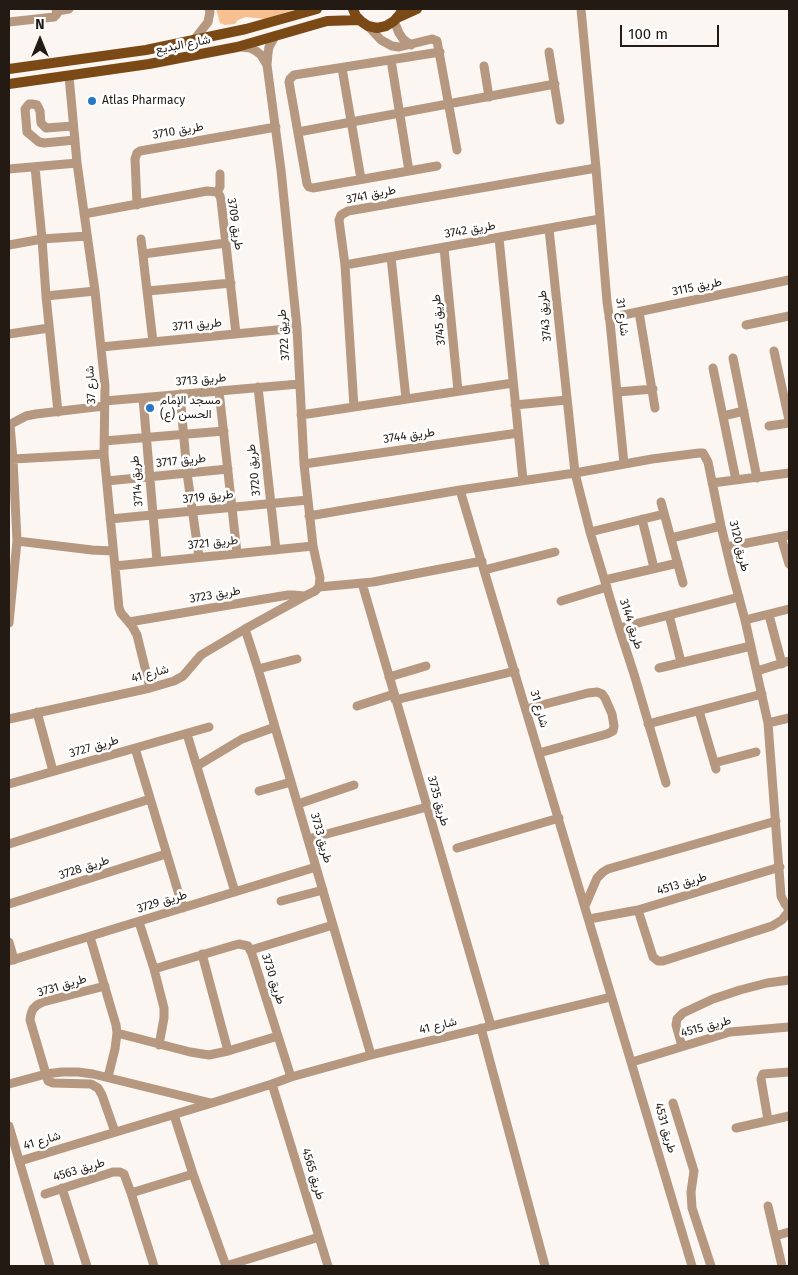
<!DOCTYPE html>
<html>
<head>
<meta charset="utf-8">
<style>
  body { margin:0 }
  #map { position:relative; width:798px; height:1275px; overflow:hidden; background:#fbf6f2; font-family:"Fira Sans",sans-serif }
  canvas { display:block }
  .frame { position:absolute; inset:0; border:10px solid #231a13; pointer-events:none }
  .north { position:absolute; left:15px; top:15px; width:50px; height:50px; -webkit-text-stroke:4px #fff; paint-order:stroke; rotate:0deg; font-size:14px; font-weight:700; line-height:20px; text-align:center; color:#231a13 }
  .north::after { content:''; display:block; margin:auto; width:18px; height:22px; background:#231a13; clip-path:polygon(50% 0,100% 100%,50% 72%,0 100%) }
  .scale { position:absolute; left:620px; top:25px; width:99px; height:22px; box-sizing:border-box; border:2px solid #231a13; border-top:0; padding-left:6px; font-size:15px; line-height:18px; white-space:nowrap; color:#231a13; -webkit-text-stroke:4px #fff; paint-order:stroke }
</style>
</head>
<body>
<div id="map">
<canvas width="798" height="1275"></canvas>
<div class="frame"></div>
<div class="north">N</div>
<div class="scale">100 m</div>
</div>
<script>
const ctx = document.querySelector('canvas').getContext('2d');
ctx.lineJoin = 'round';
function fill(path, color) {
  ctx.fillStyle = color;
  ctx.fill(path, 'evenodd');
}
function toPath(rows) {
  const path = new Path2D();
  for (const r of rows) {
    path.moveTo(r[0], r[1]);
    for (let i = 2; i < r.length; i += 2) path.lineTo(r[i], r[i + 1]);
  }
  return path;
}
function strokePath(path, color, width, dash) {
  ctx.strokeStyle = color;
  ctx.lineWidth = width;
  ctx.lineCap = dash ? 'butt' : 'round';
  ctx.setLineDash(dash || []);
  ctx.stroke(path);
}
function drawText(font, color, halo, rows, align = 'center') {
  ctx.font = font + ' "Fira Sans",Vazirmatn,sans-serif';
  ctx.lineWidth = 5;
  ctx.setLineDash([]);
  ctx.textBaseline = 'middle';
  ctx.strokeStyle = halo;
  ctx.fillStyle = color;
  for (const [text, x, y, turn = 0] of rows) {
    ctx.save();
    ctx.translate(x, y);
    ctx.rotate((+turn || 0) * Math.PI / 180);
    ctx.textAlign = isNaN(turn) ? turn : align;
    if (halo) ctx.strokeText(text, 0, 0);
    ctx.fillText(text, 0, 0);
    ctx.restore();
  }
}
const green = toPath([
  [216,9,296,9,265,19,246,17,238,20,235,24,225,25,220,23]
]);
const minor = toPath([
  [581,9,596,168,607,302,610,322,624,464],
  [57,11,69,9],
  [394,21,399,33,403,39,411,45],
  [9,22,54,17,57,14,56,9],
  [368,26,381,40,392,46,399,47,432,39,437,41,457,150],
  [194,40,208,22,210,12,209,9],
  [240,47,250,48,256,51,261,55,267,65],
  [549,52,560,120],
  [391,60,409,171],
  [484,66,489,97],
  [342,68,361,179],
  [69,76,77,163,95,291,105,386,104,454,119,608,121,613,132,626,137,635,150,688],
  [73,126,46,128,41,123,40,111,37,105,32,104,29,104,25,109,27,132,39,142,44,143,75,140],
  [298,132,555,84],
  [437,166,313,188,309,187,307,184,289,82,290,79,294,75,440,52],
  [35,167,42,239,87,236],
  [9,169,77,163],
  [217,192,220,187,220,174],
  [137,205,135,159,137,153,140,151,276,127],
  [84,214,207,191,217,192,220,196,221,200,236,334],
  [549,229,575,473,590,532,619,628,634,674,666,783],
  [499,238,523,480],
  [141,239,153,342],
  [9,245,42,239,46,296,58,412],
  [444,248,458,391],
  [143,254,226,243],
  [391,257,406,399],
  [345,265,600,219],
  [148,291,231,283],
  [46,296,95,291],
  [639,312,655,408],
  [609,318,789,280],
  [746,325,789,316],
  [9,334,49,328],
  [101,347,297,328],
  [774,351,789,420],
  [733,358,757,478],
  [713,368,736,480],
  [258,387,276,550],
  [219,391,237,553],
  [618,392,653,389],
  [180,394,187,473,199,557],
  [143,398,157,561],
  [105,401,299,384],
  [515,405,567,400],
  [354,407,345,265,339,220,341,215,348,211,596,168],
  [301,415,513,383],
  [723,416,744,411],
  [9,425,26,416,36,414,104,406],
  [769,426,789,423],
  [104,441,224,431],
  [13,459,104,454],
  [304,464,518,433],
  [107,481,228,469],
  [712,483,789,473],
  [460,490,692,1266],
  [661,502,683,583],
  [309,516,460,490,575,473,652,459,699,453,703,453,708,462,721,526,732,572,745,620,768,723,781,896,785,904,789,909],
  [110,519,308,500],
  [642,519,654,568],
  [590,532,664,514],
  [781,537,789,564],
  [671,538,721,526],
  [17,541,92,550,113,551],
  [726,547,789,535],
  [115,566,313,546],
  [484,570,555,552],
  [605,580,678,563],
  [362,583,491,1026],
  [319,587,373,582,482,561],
  [561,601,607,587],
  [669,615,681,662],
  [769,615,782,664],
  [745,620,789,609],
  [129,622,288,595,293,595,305,596],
  [9,623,17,541,13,459,10,425],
  [619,628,739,597],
  [245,629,258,669,371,1055],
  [659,668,751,646],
  [258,669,297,659],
  [757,671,789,661],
  [389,677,426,666],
  [395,700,515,671],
  [357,706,394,694],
  [526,709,588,693,597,692,602,694,605,698,612,714,614,726,613,731,607,734,539,753],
  [699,711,716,769],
  [37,712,53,771],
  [9,719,150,688,174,681,183,676,201,655,245,629,305,596,315,591,319,587,320,578,313,546,304,464,297,328,281,170,267,65,268,53,269,47,275,36],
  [768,723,789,718],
  [648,724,762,694],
  [187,734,235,892],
  [135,748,183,908],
  [714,763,756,752],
  [197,766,242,739,275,727],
  [9,784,209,727],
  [259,791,291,782],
  [298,804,354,785],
  [308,839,427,807],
  [9,844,150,799],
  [457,848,559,818],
  [281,901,323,890],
  [9,904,166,854],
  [585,906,597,878,603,872,608,869,776,821],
  [638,910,653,957,658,961,663,961,772,926,782,920,789,911],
  [589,919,638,910,780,867],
  [139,922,154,969,164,1008,164,1018,159,1045],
  [90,937,116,1025,117,1033,115,1049,108,1077],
  [9,942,14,960],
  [251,950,333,925],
  [202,954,228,1051],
  [9,961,316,867],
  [154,969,235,945,239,944,248,946,252,954,291,1077],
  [105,986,43,1002,37,1005,33,1009,31,1014,30,1020,48,1081,53,1083,91,1084,98,1088,102,1095,115,1132],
  [481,1028,545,1266],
  [117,1033,190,1052,209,1055,228,1051,278,1036],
  [682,1046,676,1025,677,1019,683,1013,713,999,740,990,767,983,789,980],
  [632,1062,730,1032,789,1027],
  [9,1084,46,1074,62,1072,78,1072,93,1074,211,1103],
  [673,1103,694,1171,691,1192,692,1208,711,1266],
  [174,1115,193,1174,226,1266],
  [768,1120,761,1079,763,1074,789,1072],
  [9,1126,50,1266],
  [736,1128,789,1116],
  [20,1161,212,1103,272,1084],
  [62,1188,87,1266],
  [131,1193,154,1266],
  [45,1194,113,1172,120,1172,124,1174,131,1193,193,1174],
  [768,1206,782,1266],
  [775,1236,789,1232],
  [226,1266,319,1237],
  [328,1266,272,1084,291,1077,371,1055,611,997]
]);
const major = toPath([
  [353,9,356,16,362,22,368,26,377,28,386,26,394,21,400,14,402,9],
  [397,18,417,9],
  [9,69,146,50,246,29,317,9],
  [9,84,149,64,237,47,327,21,359,20]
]);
const markers = [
  [92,101,5,"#2777c6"],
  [150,408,5,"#2777c6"]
];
const streetNames = [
  ["شارع البديع",183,45,-11],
  ["طريق 3710",178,131,-10],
  ["طريق 3741",371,195,-12],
  ["طريق 3709",235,224,81],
  ["طريق 3742",470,230,-10],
  ["طريق 3115",697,287,-12],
  ["طريق 3743",545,316,-96],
  ["شارع 31",622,317,83],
  ["طريق 3745",439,320,-96],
  ["طريق 3711",197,325,-5],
  ["طريق 3722",284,335,-94],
  ["طريق 3713",201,380,-5],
  ["شارع 37",91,385,-93],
  ["طريق 3744",409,436,-8],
  ["طريق 3717",181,461,-6],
  ["طريق 3720",254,470,-96],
  ["طريق 3714",137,481,-95],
  ["طريق 3719",208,497,-6],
  ["طريق 3721",213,543,-6],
  ["طريق 3120",739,546,76],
  ["طريق 3723",215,595,-10],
  ["طريق 3144",631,624,72],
  ["شارع 41",150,674,-15],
  ["شارع 31",539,709,74],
  ["طريق 3727",94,747,-16],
  ["طريق 3735",438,801,74],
  ["طريق 3733",321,838,74],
  ["طريق 3728",84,868,-18],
  ["طريق 4513",682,884,-17],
  ["طريق 3729",162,902,-17],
  ["طريق 3730",273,979,72],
  ["طريق 3731",62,986,-17],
  ["شارع 41",438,1026,-14],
  ["طريق 4515",706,1027,-15],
  ["طريق 4531",665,1128,74],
  ["شارع 41",42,1141,-17],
  ["طريق 4563",79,1170,-17],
  ["طريق 4565",313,1174,73]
];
const poiNames = [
  ["Atlas Pharmacy",102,101],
  ["مسجد الإمام",160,401],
  ["الحسن (ع)",160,415]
];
fill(green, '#f8bf90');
strokePath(minor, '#b69880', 9);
strokePath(major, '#7b4916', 10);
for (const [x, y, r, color] of markers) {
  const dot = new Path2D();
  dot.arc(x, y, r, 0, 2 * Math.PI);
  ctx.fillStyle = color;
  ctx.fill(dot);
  strokePath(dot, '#fff', 2);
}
drawText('12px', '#231a13', '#fff', streetNames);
drawText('12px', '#231a13', '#fff', poiNames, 'left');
</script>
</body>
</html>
